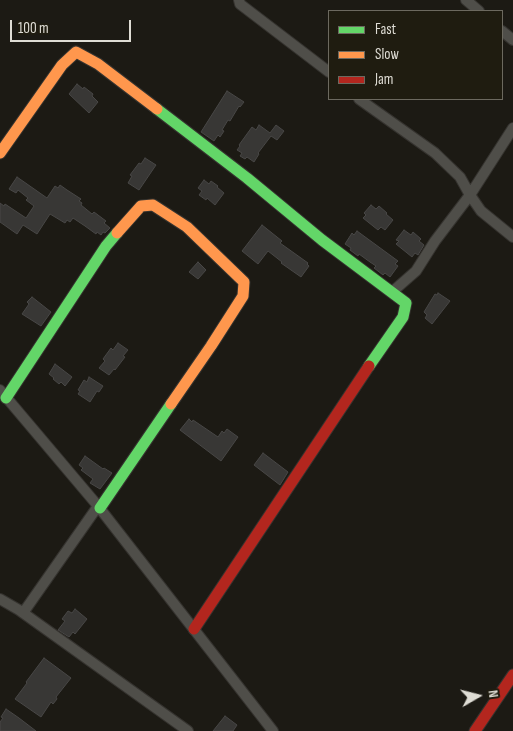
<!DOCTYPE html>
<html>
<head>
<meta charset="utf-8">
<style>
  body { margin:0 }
  #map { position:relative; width:513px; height:731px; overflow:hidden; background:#1c1a14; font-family:"Sofia Sans Condensed",sans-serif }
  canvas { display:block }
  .legend { position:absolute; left:328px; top:10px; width:175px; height:90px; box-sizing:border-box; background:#1f1c10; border:1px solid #6c695f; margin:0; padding:6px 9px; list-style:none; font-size:15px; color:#dfddd5 }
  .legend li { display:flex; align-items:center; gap:10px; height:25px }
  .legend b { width:25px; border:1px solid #6c695f }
  .north { position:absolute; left:453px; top:671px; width:50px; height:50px; -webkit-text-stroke:4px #1f1c10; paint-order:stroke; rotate:82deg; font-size:14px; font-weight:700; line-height:20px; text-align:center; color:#dfddd5 }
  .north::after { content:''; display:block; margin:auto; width:18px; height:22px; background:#dfddd5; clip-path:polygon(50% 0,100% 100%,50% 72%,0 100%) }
  .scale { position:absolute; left:10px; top:20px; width:121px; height:22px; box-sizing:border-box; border:2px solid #dfddd5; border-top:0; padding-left:6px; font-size:15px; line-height:18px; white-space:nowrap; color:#dfddd5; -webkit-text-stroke:4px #1f1c10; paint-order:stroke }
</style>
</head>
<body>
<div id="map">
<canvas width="513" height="731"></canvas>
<ul class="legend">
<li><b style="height:6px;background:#63d668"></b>Fast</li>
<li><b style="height:6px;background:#ff974d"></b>Slow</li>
<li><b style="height:6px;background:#b3261e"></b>Jam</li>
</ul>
<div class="north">N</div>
<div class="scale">100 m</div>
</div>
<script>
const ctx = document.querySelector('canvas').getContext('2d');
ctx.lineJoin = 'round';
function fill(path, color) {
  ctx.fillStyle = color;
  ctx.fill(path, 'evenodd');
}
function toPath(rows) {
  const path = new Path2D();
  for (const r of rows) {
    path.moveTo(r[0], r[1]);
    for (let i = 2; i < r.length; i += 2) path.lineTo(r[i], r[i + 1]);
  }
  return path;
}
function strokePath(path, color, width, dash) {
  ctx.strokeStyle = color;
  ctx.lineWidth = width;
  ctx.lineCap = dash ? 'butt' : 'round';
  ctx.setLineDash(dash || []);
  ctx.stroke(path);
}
const building = toPath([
  [77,84,83,89,84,87,93,94,92,96,98,102,89,113,69,94,77,84],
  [227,91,244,102,240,107,239,106,230,121,228,120,222,130,224,131,220,137,218,135,214,141,201,132,227,91],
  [259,125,270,133,276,125,284,131,277,140,271,136,258,153,259,154,254,162,247,157,245,159,240,156,242,153,237,150,240,146,239,145,252,127,256,130,259,125],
  [145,158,156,165,139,190,128,183,132,176,130,175,139,163,141,164,145,158],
  [17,177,47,198,55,186,58,188,60,185,67,190,81,199,79,201,82,203,81,205,92,214,94,212,106,221,104,223,110,228,105,233,103,232,101,235,97,232,96,234,85,226,73,218,70,222,67,220,65,223,50,214,37,234,23,225,17,234,0,222,0,203,4,206,5,204,26,218,34,206,26,200,28,198,18,190,16,193,9,189,17,177],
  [204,180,209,184,211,181,218,186,217,187,224,193,215,205,207,198,206,200,199,195,202,191,198,188,204,180],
  [371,205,376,209,379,206,387,213,386,214,393,220,385,230,381,227,378,230,363,218,366,215,364,213,371,205],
  [262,225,282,241,280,243,308,263,307,264,309,266,301,277,281,263,282,262,268,251,258,264,242,251,262,225],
  [404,230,411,235,413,232,421,239,419,241,424,245,418,255,415,253,412,257,396,244,399,241,396,240,404,230],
  [357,231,398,261,395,264,398,266,390,277,385,273,383,275,374,268,376,266,370,262,359,254,358,256,350,250,351,248,345,244,352,233,354,235,357,231],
  [198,262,206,270,198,279,189,272,198,262],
  [438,293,450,301,432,324,425,318,427,315,424,312,435,294,437,295,438,293],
  [32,297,51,312,41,326,22,314,29,304,27,302,32,297],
  [118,343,128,350,123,356,125,357,115,370,114,369,109,375,99,368,105,361,103,359,111,348,113,350,118,343],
  [55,364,72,377,65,386,61,382,59,384,53,379,54,378,49,374,55,364],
  [89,377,103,386,99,392,97,391,90,402,78,394,80,391,78,390,84,380,87,382,89,377],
  [189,419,192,422,193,420,218,437,222,431,224,433,227,429,238,437,221,461,180,430,189,419],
  [263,453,288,472,280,485,254,465,263,453],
  [85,456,103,469,104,468,112,473,100,489,90,483,93,479,81,470,83,468,79,465,85,456],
  [75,609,87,619,75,634,73,632,69,637,58,630,65,621,62,619,68,611,72,613,75,609],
  [44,658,71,678,56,697,57,699,53,704,51,702,41,717,15,699,27,683,26,682,44,658],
  [6,709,19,718,36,731,0,731,0,722,3,718,1,717,6,709],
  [225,716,237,725,233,731,213,731,225,716]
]);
const street = toPath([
  [239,0,240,4,329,72],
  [466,0,479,11],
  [502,31,513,40],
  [359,99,435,153,460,177,470,195,513,128],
  [392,292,416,271,435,241,470,195,481,211,513,237],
  [0,390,98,506,273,731],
  [0,599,19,610,188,731],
  [23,613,98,506]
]);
const fast = toPath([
  [157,109,247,178,322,240,406,303,403,317,369,366],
  [6,398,106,246,117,233],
  [100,508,171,404]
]);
const slow = toPath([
  [0,153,62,65,76,52,98,64,157,109],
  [117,233,141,206,153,205,187,227,244,282,243,296,211,346,171,404]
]);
const jam = toPath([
  [194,629,369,366],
  [475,731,513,675]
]);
fill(building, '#383735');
strokePath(building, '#484746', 1);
strokePath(street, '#35332f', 12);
strokePath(fast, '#35332f', 13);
strokePath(slow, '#35332f', 13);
strokePath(jam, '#35332f', 13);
strokePath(street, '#4f4e49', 10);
strokePath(fast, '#63d668', 11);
strokePath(slow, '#ff974d', 11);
strokePath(jam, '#b3261e', 11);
</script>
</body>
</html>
